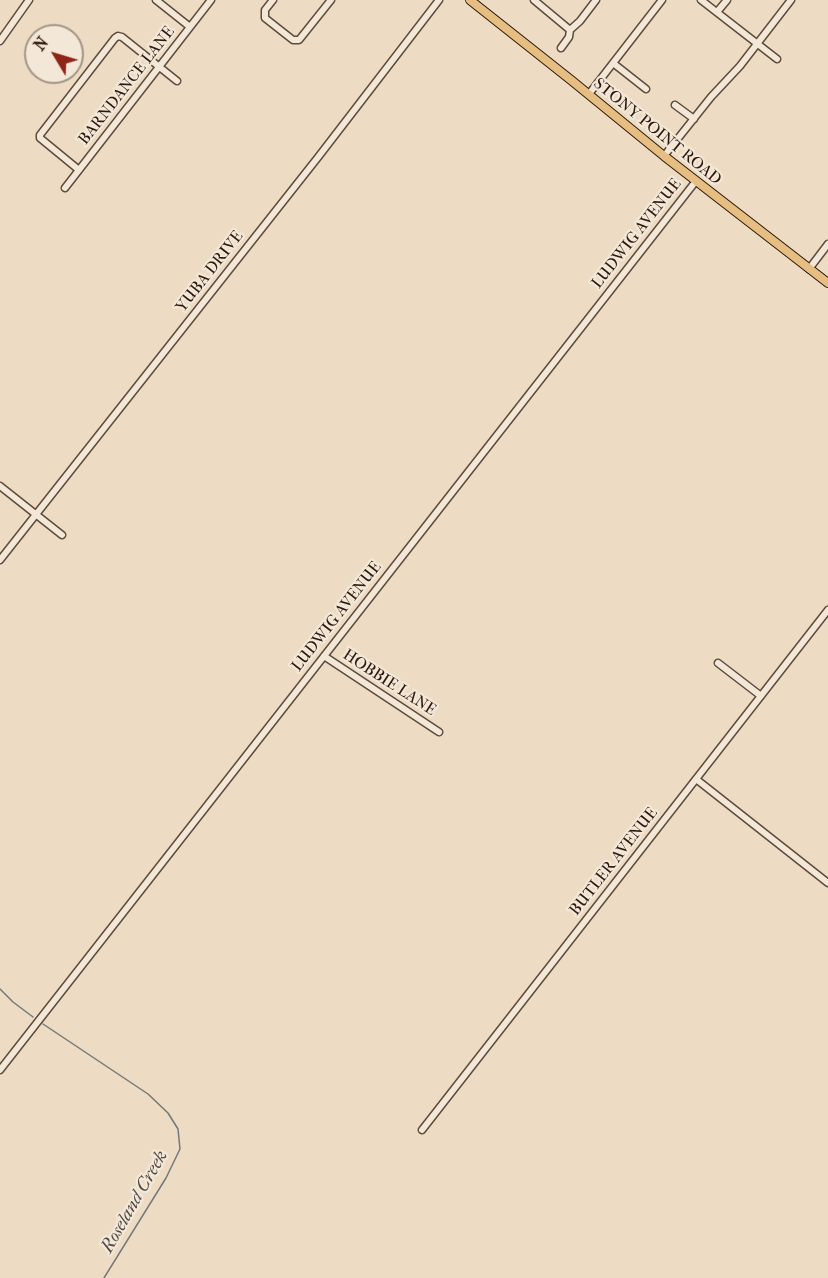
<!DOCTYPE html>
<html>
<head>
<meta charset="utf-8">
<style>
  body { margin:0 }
  #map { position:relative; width:828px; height:1278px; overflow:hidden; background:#eddcc3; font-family:"IM FELL French Canon",serif }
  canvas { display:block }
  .north { position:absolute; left:24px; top:24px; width:60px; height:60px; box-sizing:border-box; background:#f3e8d8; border:2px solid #a49587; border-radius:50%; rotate:308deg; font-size:16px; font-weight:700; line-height:24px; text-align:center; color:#2e190e }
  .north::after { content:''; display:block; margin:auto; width:21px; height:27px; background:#8f2418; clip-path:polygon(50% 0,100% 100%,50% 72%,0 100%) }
</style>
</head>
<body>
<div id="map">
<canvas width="828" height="1278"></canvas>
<div class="north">N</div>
</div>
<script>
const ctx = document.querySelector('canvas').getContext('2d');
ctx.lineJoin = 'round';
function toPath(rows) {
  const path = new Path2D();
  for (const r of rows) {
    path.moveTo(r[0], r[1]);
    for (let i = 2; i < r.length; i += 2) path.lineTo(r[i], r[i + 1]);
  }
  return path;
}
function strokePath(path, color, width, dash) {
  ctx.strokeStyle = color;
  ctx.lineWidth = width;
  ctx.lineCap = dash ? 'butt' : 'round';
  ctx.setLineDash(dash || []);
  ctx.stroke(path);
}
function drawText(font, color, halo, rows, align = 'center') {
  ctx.font = font + ' "IM FELL French Canon",serif';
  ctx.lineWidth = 4.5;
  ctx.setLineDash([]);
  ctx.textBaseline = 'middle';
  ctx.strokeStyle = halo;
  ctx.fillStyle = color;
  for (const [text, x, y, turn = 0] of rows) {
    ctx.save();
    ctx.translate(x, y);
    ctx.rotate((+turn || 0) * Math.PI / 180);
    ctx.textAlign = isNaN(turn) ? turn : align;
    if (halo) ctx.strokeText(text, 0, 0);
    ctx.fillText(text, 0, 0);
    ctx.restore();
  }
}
const stream = toPath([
  [0,989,13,1002,33,1017],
  [43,1024,148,1094,168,1113,178,1129,180,1149,166,1178,104,1278]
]);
const minor = toPath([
  [156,0,190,27],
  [273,0,265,10,265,18,293,40,299,40,331,0],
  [534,0,570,30],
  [701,0,777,59],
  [717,12,727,0],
  [570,30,580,21,596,0],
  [0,41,29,0],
  [561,48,569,37,570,30],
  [613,63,646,89],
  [589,94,662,0],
  [675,105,694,119],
  [664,156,711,97,740,66,791,0],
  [79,170,40,138,40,135,115,38,118,36,122,37,177,81],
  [65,188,211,0],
  [809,269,828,244],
  [0,486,62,535],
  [0,560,319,156,439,0],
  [324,656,439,732],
  [718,663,761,696],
  [696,779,828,883],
  [0,1070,696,181],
  [422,1130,828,610]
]);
const major = toPath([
  [470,0,571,80,664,156,828,283]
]);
const streetNames = [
  ["BARNDANCE LANE",127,86,-52],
  ["STONY POINT ROAD",657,132,39],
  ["LUDWIG AVENUE",637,234,-52],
  ["YUBA DRIVE",210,272,-52],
  ["LUDWIG AVENUE",337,617,-52],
  ["HOBBIE LANE",389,683,33],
  ["BUTLER AVENUE",614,862,-52]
];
const waterNames = [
  ["Roseland Creek",135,1202,-60]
];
strokePath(stream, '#727879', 1.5);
strokePath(minor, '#5e4a3b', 9);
strokePath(major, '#2e190e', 10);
strokePath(minor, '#f3e8d8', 6);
strokePath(major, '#e6be82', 8);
drawText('16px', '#2e190e', '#f3e8d8', streetNames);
drawText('italic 18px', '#504943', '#f3e8d8', waterNames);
</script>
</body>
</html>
